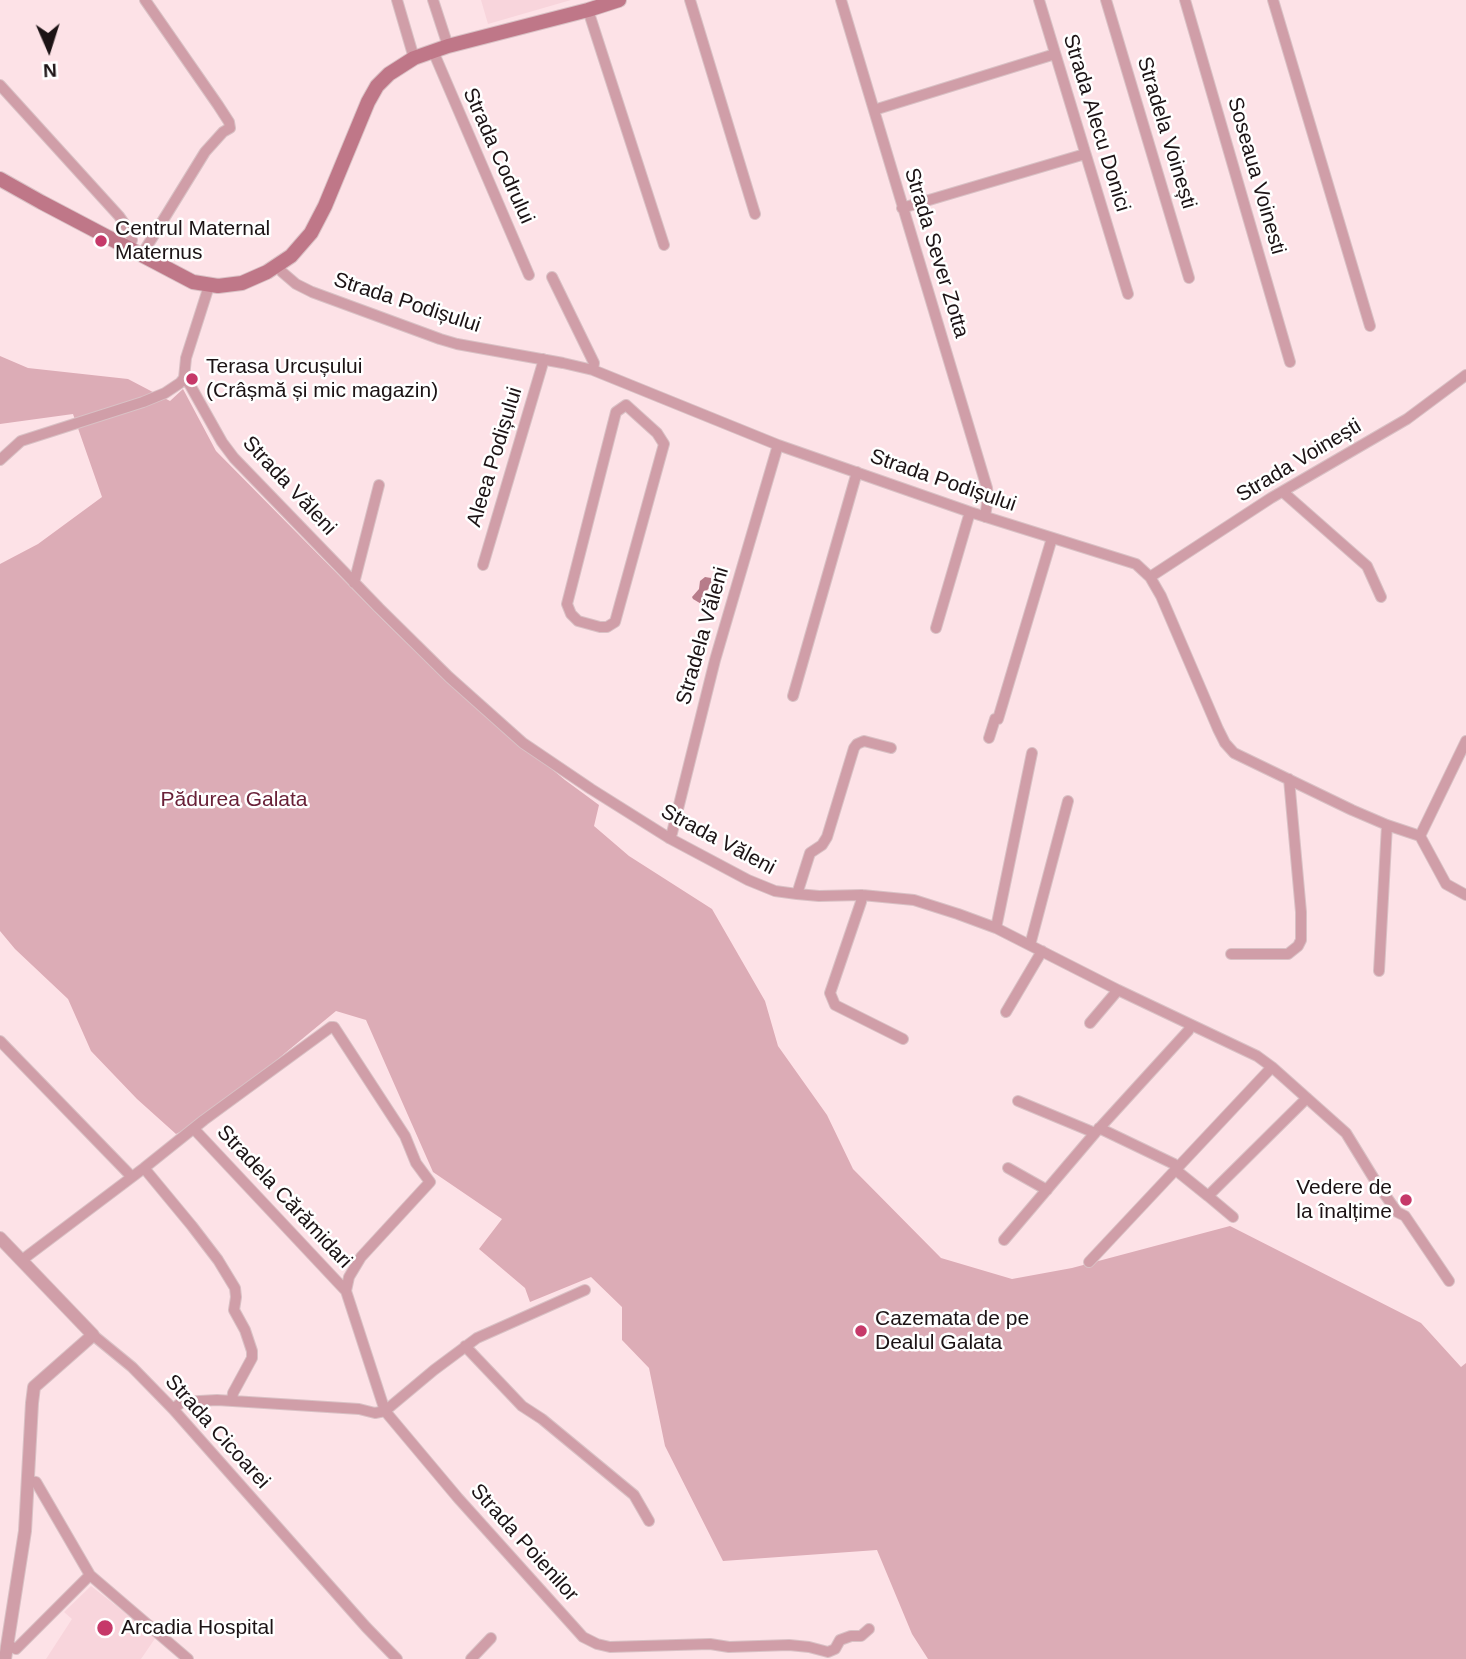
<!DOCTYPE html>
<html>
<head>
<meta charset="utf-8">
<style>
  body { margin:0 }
  #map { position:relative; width:1466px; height:1659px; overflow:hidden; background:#fde2e7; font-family:Arial,sans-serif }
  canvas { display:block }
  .north { position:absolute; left:14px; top:14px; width:70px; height:70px; -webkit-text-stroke:5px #fff; paint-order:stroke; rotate:177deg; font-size:19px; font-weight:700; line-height:28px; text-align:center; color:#1c1315 }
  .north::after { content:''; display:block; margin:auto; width:24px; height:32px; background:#1c1315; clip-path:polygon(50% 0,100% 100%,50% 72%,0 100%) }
</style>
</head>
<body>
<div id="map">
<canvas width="1466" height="1659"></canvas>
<div class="north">N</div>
</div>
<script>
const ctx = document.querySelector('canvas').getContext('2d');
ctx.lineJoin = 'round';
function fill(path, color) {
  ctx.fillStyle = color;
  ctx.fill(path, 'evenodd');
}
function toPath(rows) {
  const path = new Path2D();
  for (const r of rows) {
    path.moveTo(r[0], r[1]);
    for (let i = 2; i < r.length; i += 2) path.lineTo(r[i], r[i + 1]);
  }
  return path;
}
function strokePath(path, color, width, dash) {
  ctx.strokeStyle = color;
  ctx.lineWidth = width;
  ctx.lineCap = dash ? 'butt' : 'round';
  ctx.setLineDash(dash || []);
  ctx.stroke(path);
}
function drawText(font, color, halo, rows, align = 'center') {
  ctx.font = font + ' Arial,sans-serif';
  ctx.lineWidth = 5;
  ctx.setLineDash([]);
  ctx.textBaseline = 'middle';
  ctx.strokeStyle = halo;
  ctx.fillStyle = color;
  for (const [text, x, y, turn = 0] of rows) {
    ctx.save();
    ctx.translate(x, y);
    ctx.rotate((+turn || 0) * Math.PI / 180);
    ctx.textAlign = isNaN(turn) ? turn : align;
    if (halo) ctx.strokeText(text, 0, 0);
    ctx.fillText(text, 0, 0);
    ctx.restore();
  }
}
const built = toPath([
  [481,0,571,0,488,24],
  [91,1586,156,1637,141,1659,46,1659,72,1619,64,1612]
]);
const green = toPath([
  [0,356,28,368,128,379,170,401,183,389,216,451,384,621,450,685,565,780,599,805,594,826,629,856,712,909,765,1001,778,1046,827,1115,853,1169,941,1258,1012,1279,1072,1268,1230,1226,1421,1323,1461,1367,1466,1363,1466,1659,928,1659,912,1634,877,1550,723,1561,665,1446,649,1368,622,1340,622,1307,591,1277,530,1302,525,1288,479,1249,502,1219,433,1172,366,1020,336,1011,204,1120,176,1134,137,1099,91,1051,68,999,15,949,0,931,0,564,38,544,102,497,73,414,0,424]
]);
const water = toPath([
  [705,577,711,578,713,583,710,588,704,592,705,603,703,605,693,599,692,597,699,589,700,581]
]);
const minor = toPath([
  [397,0,414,58],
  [433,0,448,46],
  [690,0,755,214],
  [841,0,987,488,988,497,985,517],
  [1039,0,1128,294],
  [1106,0,1189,278],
  [1185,0,1290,362],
  [1273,0,1370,326],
  [588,10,664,245],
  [433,51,529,275],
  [0,85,119,216,130,232,132,240,128,248],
  [874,110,1055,54],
  [902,208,1085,154],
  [141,256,205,152,223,132,230,128,229,122,218,105,145,0],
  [278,265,282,272,296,284,312,292,440,339,457,344,563,363,593,370,778,445,970,512,1136,564,1150,577,1161,596,1218,729,1225,743,1234,753,1352,810,1387,825,1420,836,1446,884,1466,895],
  [552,277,594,363,593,370],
  [184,378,190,385,222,442,234,458,379,608,449,677,523,743,591,789,669,838,748,880,775,891,797,894,819,896,862,895,914,900,958,914,996,928,1118,990,1257,1056,1272,1067,1346,1133,1376,1182,1397,1212,1405,1216,1449,1281],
  [626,405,657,433,664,444,615,622,607,627,600,627,578,621,571,614,567,604,616,412,626,405],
  [0,460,21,441,143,402,165,393,180,383,184,378,186,358,209,286],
  [1283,492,1367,566,1381,597],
  [483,565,542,366,543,359],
  [1150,577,1271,498,1407,419,1466,375],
  [354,583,379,485],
  [936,628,970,512],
  [793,696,857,472],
  [989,738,995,719,998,719,1052,538],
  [1420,836,1466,741],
  [669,838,672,833,715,660,778,445],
  [797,894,810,853,822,845,827,837,854,748,857,744,864,741,891,748],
  [862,895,861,902,830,993,835,1005,903,1039],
  [996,928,1032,753],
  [1030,945,1068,801],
  [1231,954,1288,954,1298,946,1301,940,1301,912,1289,779],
  [1379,971,1387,825],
  [1006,1012,1042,951],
  [1090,1023,1118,990],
  [0,1041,132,1177],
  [1018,1101,1095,1133],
  [1099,1128,1174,1164,1177,1171,1208,1196,1307,1098],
  [194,1129,346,1291,385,1411,458,1498,583,1637,597,1644,610,1647,710,1644,729,1647,789,1645,809,1647,828,1652,835,1649,840,1640,851,1636,861,1636,869,1629],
  [144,1168,192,1226,218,1260,235,1288,236,1297,234,1310,245,1330,252,1351,252,1358,233,1393,232,1401],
  [1008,1168,1047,1190],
  [1208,1196,1233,1217],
  [1004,1240,1095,1133,1188,1031,1191,1025],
  [22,1260,144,1168,204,1120,331,1027,334,1027,405,1136,416,1163,430,1182,361,1257,349,1277,346,1291],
  [1089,1262,1272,1067],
  [93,1335,132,1367,173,1409,366,1627,397,1659],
  [465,1346,522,1406,542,1419,634,1495,649,1521],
  [173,1409,182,1402,217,1400,359,1409,375,1413,385,1411,434,1370,477,1338,585,1290],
  [28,1481,36,1482,90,1575,188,1659],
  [8,1645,16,1649,90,1575],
  [471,1659,491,1638]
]);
const tertiary = toPath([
  [0,1238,93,1335,34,1387,32,1403,25,1531,5,1659]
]);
const secondary = toPath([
  [0,179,41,202,193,282,218,286,242,283,267,272,291,256,311,233,325,206,368,102,377,86,389,74,414,58,448,46,588,10,619,0]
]);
const markers = [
  [101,241,7,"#c63969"],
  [192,379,7,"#c63969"],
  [1406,1200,7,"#c63969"],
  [861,1331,7,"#c63969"],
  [105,1628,9,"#c63969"]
];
const streetNames = [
  ["Strada Alecu Donici",1096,123,73],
  ["Stradela Voinești",1166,133,73],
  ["Strada Codrului",498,156,66],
  ["Soseaua Voinesti",1256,176,74],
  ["Strada Sever Zotta",936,253,73],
  ["Strada Podișului",407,303,18],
  ["Aleea Podișului",495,457,-73],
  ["Strada Voinești",1299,461,-31],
  ["Strada Podișului",943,481,19],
  ["Strada Văleni",289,486,47],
  ["Stradela Văleni",703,636,-74],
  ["Strada Văleni",718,840,28],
  ["Stradela Cărămidari",284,1197,47],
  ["Strada Cicoarei",217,1432,48],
  ["Strada Poienilor",524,1543,48]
];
const poiNames = [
  ["Centrul Maternal",115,229],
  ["Maternus",115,253],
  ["Terasa Urcușului",206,367],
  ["(Crâșmă și mic magazin)",206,391],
  ["Vedere de",1392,1188,"right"],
  ["la înalțime",1392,1212,"right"],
  ["Cazemata de pe",875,1319],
  ["Dealul Galata",875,1343],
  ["Arcadia Hospital",121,1628]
];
const parkNames = [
  ["Pădurea Galata",234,800]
];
fill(built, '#f8d5dc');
fill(green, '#dcacb6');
fill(water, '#b77c8a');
strokePath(minor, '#d9c1c5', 12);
strokePath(tertiary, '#d9c1c5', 14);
strokePath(secondary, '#d9c1c5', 16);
strokePath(minor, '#d09ea8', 10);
strokePath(tertiary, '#d09ea8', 12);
strokePath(secondary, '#bf7788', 14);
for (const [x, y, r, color] of markers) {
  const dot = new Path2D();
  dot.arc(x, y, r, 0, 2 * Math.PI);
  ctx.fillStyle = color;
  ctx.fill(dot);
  strokePath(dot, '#fff', 2.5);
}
drawText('21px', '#1c1315', '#fff', streetNames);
drawText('21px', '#1c1315', '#fff', poiNames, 'left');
drawText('21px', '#692138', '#fff', parkNames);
</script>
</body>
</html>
